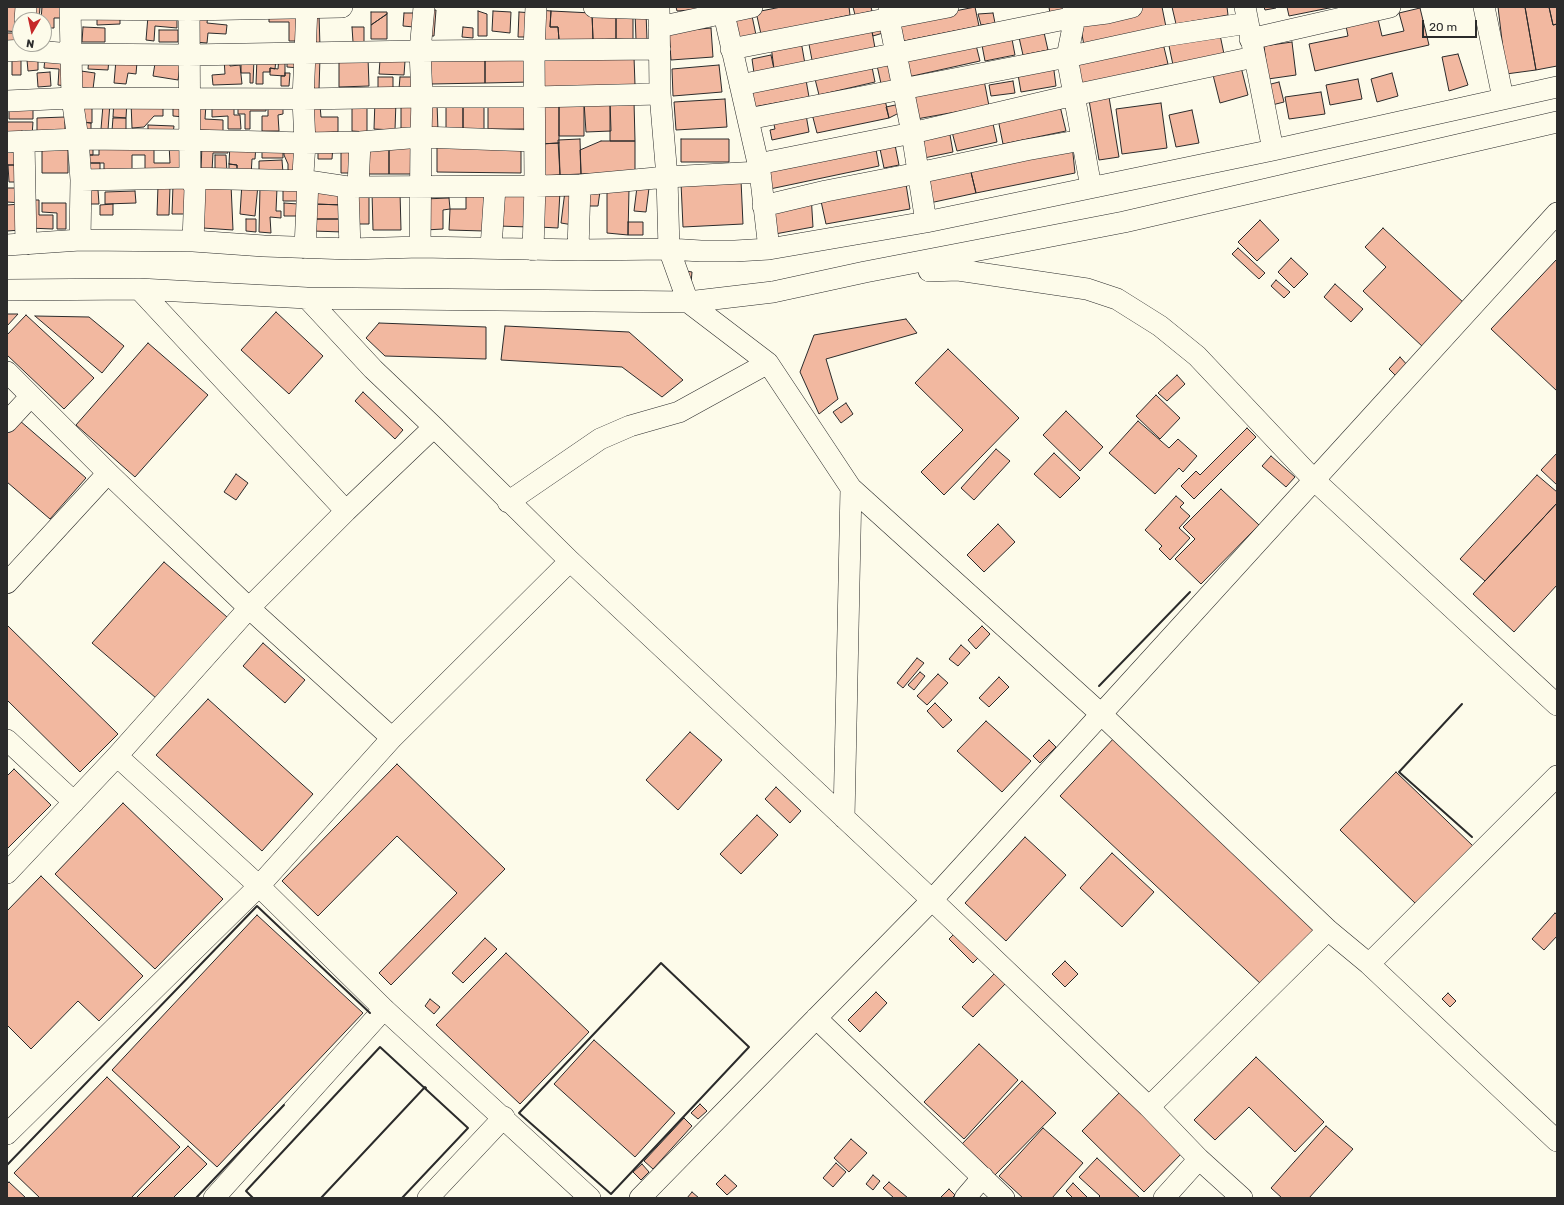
<!DOCTYPE html>
<html>
<head>
<meta charset="utf-8">
<style>
  body { margin:0 }
  #map { position:relative; width:1564px; height:1205px; overflow:hidden; background:#fdfbea; font-family:Rubik,sans-serif }
  canvas { display:block }
  .frame { position:absolute; inset:0; border:8px solid #2b2b2b; pointer-events:none }
  .north { position:absolute; left:12px; top:12px; width:40px; height:40px; box-sizing:border-box; background:#fdfbea; border:1px solid #a9a89e; border-radius:50%; rotate:189deg; font-size:11px; font-weight:700; line-height:16px; text-align:center; color:#2b2b2b }
  .north::after { content:''; display:block; margin:auto; width:14px; height:18px; background:#c62828; clip-path:polygon(50% 0,100% 100%,50% 72%,0 100%) }
  .scale { position:absolute; left:1422px; top:20px; width:55px; height:18px; box-sizing:border-box; border:2px solid #2b2b2b; border-top:0; padding-left:5px; font-size:12px; line-height:14px; white-space:nowrap; color:#2b2b2b; -webkit-text-stroke:3px #fdfbea; paint-order:stroke }
</style>
</head>
<body>
<div id="map">
<canvas width="1564" height="1205"></canvas>
<div class="frame"></div>
<div class="north">N</div>
<div class="scale">20 m</div>
</div>
<script>
const ctx = document.querySelector('canvas').getContext('2d');
ctx.lineJoin = 'round';
function fill(path, color) {
  ctx.fillStyle = color;
  ctx.fill(path, 'evenodd');
}
function toPath(rows) {
  const path = new Path2D();
  for (const r of rows) {
    path.moveTo(r[0], r[1]);
    for (let i = 2; i < r.length; i += 2) path.lineTo(r[i], r[i + 1]);
  }
  return path;
}
function strokePath(path, color, width, dash) {
  ctx.strokeStyle = color;
  ctx.lineWidth = width;
  ctx.lineCap = dash ? 'butt' : 'round';
  ctx.setLineDash(dash || []);
  ctx.stroke(path);
}
const building = toPath([
  [7,7,22,7,20,32,7,31,7,7],
  [31,7,40,7,39,20,31,20,31,7],
  [42,7,64,7,64,18,54,18,54,28,44,28,44,20,41,20,42,7],
  [676,7,704,7,704,9,677,11,676,7],
  [781,7,849,7,850,15,761,34,756,12,781,7],
  [853,7,871,7,872,11,855,15,853,7],
  [975,7,979,26,899,42,895,23,975,7],
  [1049,7,1063,7,1063,12,1050,14,1049,7],
  [1138,7,1162,7,1166,27,1084,45,1079,20,1138,7],
  [1172,7,1227,7,1228,15,1176,24,1172,7],
  [1264,7,1276,7,1276,8,1265,10,1264,7],
  [1287,7,1334,7,1289,16,1287,7],
  [1498,7,1525,7,1536,70,1506,74,1498,7],
  [1525,7,1549,7,1553,25,1557,24,1557,66,1536,70,1525,7],
  [1549,7,1557,7,1557,24,1553,25,1549,7],
  [1420,8,1429,45,1315,71,1309,44,1348,36,1346,26,1378,19,1382,36,1404,31,1399,13,1420,8],
  [428,10,436,10,434,36,425,36,428,10],
  [539,10,551,11,550,27,558,27,559,40,537,41,539,10],
  [478,11,487,14,487,36,478,36,478,11],
  [493,11,511,12,510,33,492,31,493,11],
  [551,11,592,13,593,40,559,40,558,27,550,27,551,11],
  [616,11,633,12,633,40,616,39,616,11],
  [616,11,616,39,593,40,592,13,616,11],
  [751,11,756,35,732,40,727,15,751,11],
  [269,12,303,13,302,41,289,41,289,22,269,22,269,12],
  [371,12,387,12,387,14,371,25,371,12],
  [519,12,533,13,532,37,518,37,519,12],
  [635,12,646,12,647,40,636,40,635,12],
  [97,13,120,14,120,24,97,25,97,13],
  [404,13,414,13,414,27,403,26,404,13],
  [993,13,995,23,981,25,978,14,993,13],
  [197,14,208,14,207,23,227,25,226,34,208,33,207,43,195,42,197,14],
  [310,14,319,14,320,47,310,47,310,14],
  [387,14,387,39,371,39,371,25,387,14],
  [148,16,177,18,177,28,155,26,154,41,146,40,148,16],
  [882,22,883,33,873,36,870,25,882,22],
  [871,26,875,48,812,60,808,39,871,26],
  [83,27,105,28,105,42,82,42,83,27],
  [352,27,364,27,364,42,353,42,352,27],
  [463,27,473,28,473,38,462,37,463,27],
  [711,28,713,57,671,60,669,32,711,28],
  [1043,28,1048,50,1023,55,1018,33,1043,28],
  [44,30,49,31,48,48,44,44,44,30],
  [159,30,178,30,178,42,159,42,159,30],
  [1219,30,1224,54,1173,65,1168,41,1219,30],
  [7,33,16,33,14,47,7,46,7,33],
  [1011,34,1015,55,985,61,981,40,1011,34],
  [1162,39,1168,64,1075,86,1069,61,1162,39],
  [801,41,805,64,774,69,771,46,801,41],
  [975,41,980,61,908,77,903,56,975,41],
  [1292,42,1296,75,1268,79,1264,46,1292,42],
  [1458,54,1468,85,1449,91,1442,57,1458,54],
  [529,55,530,82,485,83,485,57,529,55],
  [771,55,774,69,754,73,752,59,771,55],
  [287,56,300,68,287,67,287,56],
  [89,57,109,59,108,70,88,69,89,57],
  [156,57,181,60,178,80,153,76,156,57],
  [279,57,285,57,285,76,270,75,270,68,278,69,279,57],
  [310,57,320,57,319,90,309,90,310,57],
  [485,57,485,83,431,84,430,58,485,57],
  [634,57,635,85,542,87,542,59,634,57],
  [45,58,68,60,66,86,58,85,59,69,44,68,45,58],
  [224,58,229,58,230,66,240,65,242,84,213,85,212,75,225,74,224,58],
  [257,58,276,59,275,69,270,68,270,72,263,72,263,84,256,84,257,58],
  [368,58,369,86,339,87,339,59,368,58],
  [889,58,894,86,882,88,876,61,889,58],
  [254,59,253,83,250,83,250,73,241,73,241,64,254,59],
  [12,60,21,60,21,75,12,75,12,60],
  [27,60,38,60,38,70,28,71,27,60],
  [116,60,137,62,136,74,128,73,126,84,114,83,116,60],
  [380,60,405,61,404,75,379,74,380,60],
  [871,62,875,82,819,95,814,75,871,62],
  [1053,63,1056,86,1021,92,1017,69,1053,63],
  [719,65,722,92,673,96,672,69,719,65],
  [1241,67,1248,95,1220,103,1213,75,1241,67],
  [81,71,95,73,93,89,79,87,81,71],
  [50,72,51,86,38,87,37,73,50,72],
  [285,73,290,73,289,86,281,86,281,76,285,76,285,73],
  [1392,73,1398,96,1377,102,1371,79,1392,73],
  [378,77,393,77,393,88,378,88,378,77],
  [400,77,413,77,413,90,399,89,400,77],
  [1358,79,1362,99,1330,105,1326,85,1358,79],
  [806,80,809,97,753,107,750,90,806,80],
  [984,80,989,106,911,120,906,94,984,80],
  [1013,81,1015,93,991,96,989,85,1013,81],
  [1279,82,1284,102,1272,105,1267,85,1279,82],
  [1321,92,1325,114,1289,119,1285,97,1321,92],
  [884,95,889,118,817,133,811,110,884,95],
  [1109,97,1119,157,1099,160,1089,100,1109,97],
  [725,99,727,127,676,130,674,102,725,99],
  [114,100,127,101,126,118,113,117,114,100],
  [375,100,396,101,395,130,374,129,375,100],
  [488,100,531,100,531,129,488,129,488,100],
  [163,101,163,116,154,116,144,127,132,128,131,102,163,101],
  [238,101,266,101,266,111,250,111,250,129,245,129,245,114,238,114,238,101],
  [610,101,634,101,635,141,610,141,610,101],
  [610,101,611,131,586,132,584,102,610,101],
  [173,102,184,103,184,117,173,116,173,102],
  [212,102,234,102,234,115,240,115,241,129,228,129,228,116,212,117,212,102],
  [283,102,283,114,278,115,279,131,262,131,262,116,268,116,268,103,283,102],
  [401,102,414,102,415,129,401,129,401,102],
  [484,102,484,129,463,129,463,103,484,102],
  [542,102,559,102,559,143,540,144,542,102],
  [559,102,584,102,584,136,559,136,559,102],
  [110,103,108,130,101,129,103,105,110,103],
  [196,103,206,104,205,119,223,120,223,131,196,130,196,103],
  [352,103,367,103,367,132,352,131,352,103],
  [437,103,438,131,429,132,428,104,437,103],
  [446,103,463,103,463,129,446,129,446,103],
  [1161,103,1167,148,1122,154,1116,109,1161,103],
  [900,104,901,112,889,118,886,107,900,104],
  [307,105,320,105,321,117,338,117,338,132,311,133,307,105],
  [33,106,33,119,9,119,9,107,33,106],
  [81,106,92,106,92,123,81,122,81,106],
  [1060,106,1066,131,1003,144,998,119,1060,106],
  [805,109,809,132,772,140,770,130,775,129,772,116,805,109],
  [1192,110,1199,143,1176,147,1169,115,1192,110],
  [65,117,65,132,37,133,37,118,65,117],
  [113,118,126,118,126,132,112,131,113,118],
  [992,119,997,142,957,151,951,128,992,119],
  [7,122,33,122,32,136,7,135,7,122],
  [81,122,91,123,91,134,81,122],
  [148,125,174,126,173,134,148,133,148,125],
  [949,129,953,152,924,158,919,135,949,129],
  [580,139,581,174,560,175,558,140,580,139],
  [681,139,729,139,729,162,681,162,681,139],
  [894,140,899,165,884,168,879,144,894,140],
  [601,141,635,141,635,172,581,174,580,150,601,141],
  [437,142,521,143,521,173,437,172,437,142],
  [559,143,560,175,542,176,540,144,559,143],
  [169,144,184,144,184,172,145,173,145,155,132,155,132,174,104,174,104,163,89,163,89,155,99,155,99,146,154,146,154,163,170,163,169,144],
  [202,144,228,145,228,153,213,153,212,171,201,171,202,144],
  [230,144,256,145,255,159,252,159,251,176,237,176,237,165,229,164,230,144],
  [341,144,353,144,353,173,341,173,341,144],
  [365,144,389,144,389,174,364,174,365,144],
  [389,144,411,145,411,174,389,174,389,144],
  [875,144,879,166,770,189,766,167,875,144],
  [1072,144,1075,173,976,193,969,164,1072,144],
  [42,145,68,145,68,173,42,173,42,145],
  [93,145,93,155,83,155,93,145],
  [299,145,298,171,288,171,288,164,284,155,284,147,299,145],
  [318,145,333,146,332,159,318,159,318,145],
  [262,146,283,146,283,158,262,158,262,146],
  [7,148,17,148,18,165,7,165,7,148],
  [215,155,226,155,227,173,215,173,215,155],
  [282,160,283,173,259,173,259,161,282,160],
  [89,163,100,163,100,174,84,174,89,163],
  [229,164,237,165,237,173,229,172,229,164],
  [969,164,976,193,925,204,918,173,969,164],
  [8,165,19,165,19,182,9,182,8,165],
  [905,178,910,209,826,224,819,192,905,178],
  [741,180,743,224,683,227,681,183,741,180],
  [242,183,258,185,255,216,240,214,242,183],
  [231,184,233,230,203,228,202,185,231,184],
  [173,185,186,186,185,214,172,214,173,185],
  [158,186,170,187,169,215,157,215,158,186],
  [260,187,277,188,276,211,281,211,281,218,270,217,271,233,259,232,260,187],
  [283,187,299,187,299,201,283,201,283,187],
  [637,187,649,188,646,212,634,211,637,187],
  [7,188,22,188,22,203,7,202,7,188],
  [313,188,344,188,344,205,313,204,313,188],
  [607,188,629,189,628,235,607,233,607,188],
  [87,190,98,190,99,204,88,204,87,190],
  [542,190,560,191,558,228,539,227,542,190],
  [590,190,600,191,598,206,588,206,590,190],
  [135,191,136,203,105,204,105,192,135,191],
  [565,191,574,193,573,225,561,223,565,191],
  [354,192,369,192,369,224,354,224,354,192],
  [372,192,400,192,401,230,373,230,372,192],
  [466,192,484,192,484,231,449,230,450,209,466,209,466,192],
  [499,192,530,193,529,227,498,226,499,192],
  [811,194,813,227,775,234,763,206,811,194],
  [449,198,450,209,443,210,443,229,425,230,424,199,449,198],
  [28,200,39,200,39,215,53,215,53,229,28,228,28,200],
  [42,203,66,203,66,229,57,229,57,213,42,212,42,203],
  [284,203,298,204,298,216,284,216,284,203],
  [20,204,21,230,7,231,7,205,20,204],
  [113,204,113,215,100,215,100,205,113,204],
  [313,204,344,205,343,219,313,219,313,204],
  [246,219,256,219,256,232,246,231,246,219],
  [313,219,343,219,343,232,312,231,313,219],
  [1260,220,1279,240,1257,261,1238,242,1260,220],
  [628,222,643,222,643,235,628,235,628,222],
  [1383,228,1464,303,1423,347,1363,291,1386,267,1365,247,1383,228],
  [1238,248,1265,273,1259,279,1232,254,1238,248],
  [1291,258,1308,274,1294,288,1278,272,1291,258],
  [1557,259,1557,391,1491,329,1557,259],
  [686,271,692,272,691,283,686,271],
  [1276,280,1290,292,1284,298,1271,286,1276,280],
  [1335,284,1363,309,1351,322,1324,297,1335,284],
  [276,312,323,356,289,394,241,350,276,312],
  [7,314,18,314,7,326,7,314],
  [26,315,94,378,64,409,7,355,7,335,26,315],
  [35,316,89,317,124,346,102,373,35,316],
  [906,319,917,333,826,359,838,399,819,414,800,372,814,335,906,319],
  [379,323,486,327,486,359,385,356,366,338,379,323],
  [505,326,629,332,683,380,662,397,622,367,501,360,505,326],
  [148,343,208,395,135,477,76,425,148,343],
  [948,349,1019,418,944,495,921,472,963,430,915,383,948,349],
  [1400,357,1409,367,1398,378,1389,369,1400,357],
  [1177,375,1185,384,1167,401,1158,393,1177,375],
  [363,392,403,430,395,439,355,401,363,392],
  [1156,395,1180,418,1160,439,1136,416,1156,395],
  [846,403,853,414,841,423,833,412,846,403],
  [1066,411,1103,447,1080,471,1043,435,1066,411],
  [19,420,86,478,50,519,7,482,7,434,19,420],
  [1138,421,1169,448,1178,439,1197,456,1183,472,1179,468,1155,494,1109,453,1138,421],
  [1247,428,1256,437,1194,499,1181,486,1196,471,1200,475,1247,428],
  [996,449,1010,461,974,500,961,488,996,449],
  [1054,453,1080,478,1060,498,1034,474,1054,453],
  [1557,453,1557,485,1541,470,1557,453],
  [1271,456,1295,477,1286,487,1262,466,1271,456],
  [236,474,248,483,236,500,224,492,236,474],
  [1537,475,1557,492,1557,503,1485,581,1460,559,1537,475],
  [1221,489,1259,525,1201,584,1175,559,1195,539,1183,527,1221,489],
  [1176,496,1184,503,1180,507,1190,516,1179,528,1190,538,1170,560,1159,549,1162,546,1145,530,1176,496],
  [1557,503,1557,585,1514,632,1473,594,1557,503],
  [998,524,1015,542,984,572,967,555,998,524],
  [164,562,227,617,156,698,92,643,164,562],
  [7,625,118,734,80,772,7,700,7,625],
  [982,626,990,634,976,649,968,640,982,626],
  [263,643,305,680,285,703,243,666,263,643],
  [961,645,970,653,958,666,949,659,961,645],
  [917,658,924,663,903,688,897,683,917,658],
  [920,672,925,676,914,690,908,685,920,672],
  [938,674,948,683,927,705,917,696,938,674],
  [999,677,1009,687,989,707,979,698,999,677],
  [208,699,313,794,262,851,156,755,208,699],
  [935,703,952,720,943,728,927,711,935,703],
  [986,721,1031,761,1002,792,957,751,986,721],
  [690,732,722,760,678,810,646,780,690,732],
  [1115,737,1317,926,1262,985,1060,796,1115,737],
  [1049,740,1056,747,1040,763,1033,756,1049,740],
  [397,764,505,869,391,985,379,973,457,893,397,836,318,916,282,881,397,764],
  [14,769,51,805,7,849,7,776,14,769],
  [1396,772,1473,846,1417,905,1340,830,1396,772],
  [776,787,801,811,790,823,765,799,776,787],
  [123,803,223,899,155,969,55,874,123,803],
  [757,815,778,835,741,874,720,854,757,815],
  [1025,837,1066,875,1006,941,965,903,1025,837],
  [1112,853,1154,892,1122,927,1080,888,1112,853],
  [41,876,143,976,99,1021,78,1001,31,1049,7,1025,7,911,41,876],
  [1555,913,1557,915,1557,936,1544,950,1532,939,1555,913],
  [257,915,363,1013,217,1167,112,1070,257,915],
  [956,932,980,956,973,963,949,939,956,932],
  [485,938,497,949,463,983,452,973,485,938],
  [506,953,589,1032,520,1104,436,1025,506,953],
  [1065,961,1078,974,1065,987,1052,974,1065,961],
  [995,973,1006,983,973,1017,962,1007,995,973],
  [876,992,887,1003,860,1032,848,1020,876,992],
  [1448,993,1456,1001,1450,1007,1442,999,1448,993],
  [430,999,440,1007,434,1014,425,1006,430,999],
  [594,1040,675,1113,635,1157,554,1084,594,1040],
  [979,1044,1018,1080,964,1139,924,1102,979,1044],
  [1256,1057,1324,1122,1295,1152,1249,1107,1215,1140,1194,1120,1256,1057],
  [107,1077,180,1147,131,1198,40,1198,14,1173,107,1077],
  [1022,1081,1056,1113,995,1175,962,1144,1022,1081],
  [1122,1090,1184,1151,1144,1192,1082,1131,1122,1090],
  [700,1104,707,1111,698,1119,691,1113,700,1104],
  [684,1118,692,1126,653,1169,644,1161,684,1118],
  [1326,1126,1353,1149,1309,1198,1282,1198,1271,1188,1326,1126],
  [1043,1128,1083,1163,1052,1198,1023,1198,999,1176,1043,1128],
  [851,1139,867,1153,849,1172,834,1158,851,1139],
  [188,1146,207,1164,173,1198,136,1198,188,1146],
  [1097,1158,1139,1197,1138,1198,1098,1198,1100,1196,1079,1177,1097,1158],
  [836,1163,846,1172,833,1187,823,1178,836,1163],
  [642,1164,649,1172,641,1180,633,1172,642,1164],
  [725,1175,737,1186,727,1195,716,1184,725,1175],
  [873,1175,880,1181,873,1190,866,1184,873,1175],
  [9,1182,26,1198,7,1198,7,1184,9,1182],
  [889,1182,908,1198,894,1198,883,1188,889,1182],
  [1073,1183,1088,1198,1073,1198,1066,1191,1073,1183],
  [949,1189,955,1195,952,1198,940,1198,949,1189],
  [692,1192,699,1198,687,1198,692,1192]
]);
const minor = toPath([
  [70,7,72,98,78,139,81,180,80,240],
  [189,7,190,178,195,188,193,241],
  [424,7,420,51,422,97,421,137,534,141],
  [594,7,659,9],
  [659,7,660,94,667,177,669,249,688,302,768,363,851,488,1101,714,1328,930,1369,964,1557,1141],
  [721,7,724,14,760,172,769,249],
  [889,7,889,19,912,133,926,222],
  [1073,7,1075,17,1067,57,1091,187],
  [1245,7,1273,150],
  [1484,7,1503,98],
  [70,9,189,10,342,7],
  [25,20,26,7],
  [659,27,752,7],
  [1250,39,1390,7],
  [731,49,948,7],
  [7,51,24,50,71,54,188,55,420,51,660,49],
  [740,85,1075,17,1107,13,1132,7],
  [7,101,72,98,303,99,422,97,535,97,660,94],
  [748,119,1067,57,1164,36,1248,23],
  [24,141,26,244],
  [7,142,78,139,189,140,305,143,360,142,421,137,420,247],
  [758,164,912,133,1074,95,1254,57],
  [81,180,190,178,308,181,348,187,535,186,580,185,667,177,760,172],
  [348,187,350,249],
  [358,187,360,142],
  [763,206,826,191,918,173,1026,150,1082,140],
  [7,245,80,240,193,241,264,246,350,249,420,247,578,250,669,249,701,251,735,251,769,249,926,222,1273,150,1557,87],
  [305,248,308,181,303,174,305,143,303,99,307,7],
  [491,248,495,187],
  [533,250,535,186,534,50,536,7],
  [578,250,580,185],
  [929,271,958,270,1087,289,1117,299,1160,326,1197,356,1314,480,1557,705],
  [139,289,346,511],
  [7,290,139,289,307,298,688,302,773,292,865,272,1124,222,1557,122],
  [307,298,373,369,434,427,570,561,932,900,1149,1107,1199,1159,1242,1198],
  [7,372,108,473,249,608,392,738],
  [7,422,31,396],
  [508,502,600,439,630,426,679,412,768,363],
  [7,583,108,473],
  [7,740,74,802],
  [117,756,259,886,384,1009,590,1198],
  [844,818,851,488],
  [7,873,117,756,249,608,346,511,434,427],
  [1369,964,1557,776],
  [816,1018,1004,1198],
  [1149,1107,1328,930],
  [7,1134,259,886,392,738,570,561],
  [214,1198,384,1009],
  [428,1198,504,1117],
  [640,1198,932,900,1557,213],
  [965,1198,983,1177],
  [1164,1198,1199,1159]
]);
const wall = toPath([
  [1099,686,1190,592],
  [1462,704,1399,772,1472,837],
  [661,963,749,1047,611,1194,519,1113,661,963],
  [7,1165,257,906,370,1013],
  [196,1198,284,1105],
  [253,1198,246,1191,380,1047,468,1128,402,1198],
  [321,1198,425,1087,426,1088]
]);
fill(building, '#f2b8a0');
strokePath(building, '#2b2b2b', 1);
strokePath(minor, '#2b2b2b', 22);
strokePath(minor, '#fdfbea', 21);
strokePath(wall, '#2b2b2b', 2);
</script>
</body>
</html>
